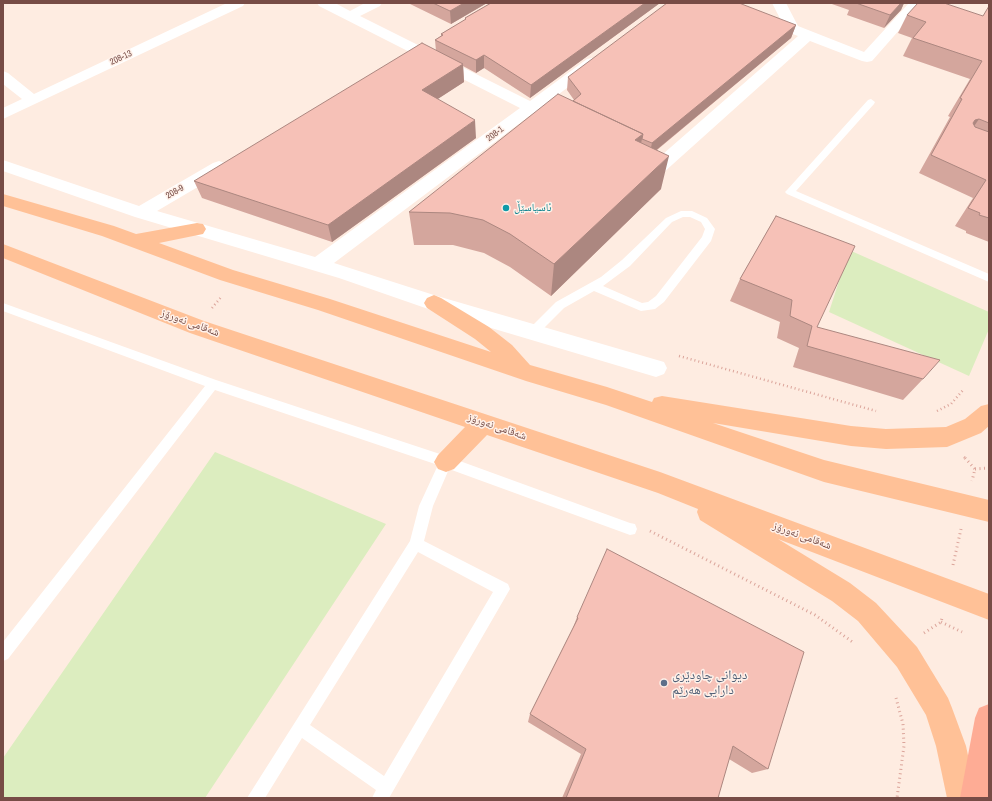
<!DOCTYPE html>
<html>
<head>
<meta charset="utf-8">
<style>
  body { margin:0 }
  #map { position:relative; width:992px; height:801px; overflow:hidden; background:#feece1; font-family:"Archivo Narrow",sans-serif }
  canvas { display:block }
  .frame { position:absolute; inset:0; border:4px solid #774c46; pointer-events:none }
</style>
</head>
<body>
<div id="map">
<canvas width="992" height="801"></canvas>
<div class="frame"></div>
</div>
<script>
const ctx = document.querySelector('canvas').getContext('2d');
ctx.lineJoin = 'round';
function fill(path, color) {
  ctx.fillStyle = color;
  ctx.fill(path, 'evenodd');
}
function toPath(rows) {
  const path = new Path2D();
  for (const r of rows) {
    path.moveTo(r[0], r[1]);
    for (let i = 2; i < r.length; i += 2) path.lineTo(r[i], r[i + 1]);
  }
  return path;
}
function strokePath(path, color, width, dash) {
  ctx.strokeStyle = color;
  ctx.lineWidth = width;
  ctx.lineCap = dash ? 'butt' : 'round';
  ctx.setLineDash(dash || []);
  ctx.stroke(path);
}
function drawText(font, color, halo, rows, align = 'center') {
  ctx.font = font + ' "Archivo Narrow","Noto Naskh Arabic",sans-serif';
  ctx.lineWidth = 3;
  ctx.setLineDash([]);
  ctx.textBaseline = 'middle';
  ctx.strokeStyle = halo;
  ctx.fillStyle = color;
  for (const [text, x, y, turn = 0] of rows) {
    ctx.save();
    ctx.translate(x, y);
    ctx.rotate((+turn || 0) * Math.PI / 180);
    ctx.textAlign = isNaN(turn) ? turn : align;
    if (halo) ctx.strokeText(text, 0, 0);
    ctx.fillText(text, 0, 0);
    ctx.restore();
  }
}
const green = toPath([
  [849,250,989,312,989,329,969,376,829,312],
  [215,452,386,524,205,798,3,798,3,758]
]);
const pathFar1 = toPath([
  [212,308,222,296],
  [679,356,876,411],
  [937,411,951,404,964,389],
  [964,457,966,459]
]);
const path = toPath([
  [965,458,975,469,972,481],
  [975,469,989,468],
  [650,531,815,615,854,643],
  [953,565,961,529],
  [941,622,962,632],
  [924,633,941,622,942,618],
  [896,698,903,724,904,746,897,798]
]);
const service = toPath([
  [871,99,875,102,874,104,796,191,989,274,989,282,787,194,785,192,787,190,868,100,871,99],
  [681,211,692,211,707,218,715,229,711,241,664,302,655,309,641,311,594,291,564,308,537,335,533,336,529,335,527,332,529,329,556,302,601,277,622,260,666,218,681,211],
  [683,217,690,217,701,222,705,229,702,237,656,296,648,302,642,303,603,286,630,266,672,222,683,217],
  [3,303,216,380,446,456,630,523,635,524,637,529,635,534,630,535,449,469,433,506,424,541,508,584,510,589,389,798,372,798,376,790,302,738,265,798,247,798,410,541,419,506,438,465,215,390,8,659,3,661,3,642,205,386,3,311,3,303],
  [418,552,493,592,384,776,310,725,418,552]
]);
const minor = toPath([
  [227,3,245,3,243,6,3,119,3,108,22,99,3,84,3,71,8,73,34,94,227,3],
  [317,3,335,3,350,11,365,3,382,3,380,6,360,16,530,101,587,59,592,58,597,59,599,62,597,65,542,107,570,121,572,124,570,127,564,129,558,127,532,114,334,263,437,296,664,362,667,368,664,374,656,377,434,311,339,278,135,217,3,171,3,160,139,206,213,163,219,161,225,163,228,167,225,171,157,211,315,257,520,108,319,6,317,3],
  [772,3,786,3,798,26,864,52,909,3,923,3,872,61,867,62,862,61,810,41,663,173,657,175,638,167,636,163,638,159,644,158,655,161,798,36,787,32,772,3]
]);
const primary = toPath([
  [3,194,114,226,136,234,197,223,203,224,206,229,203,234,159,243,233,270,330,299,491,352,475,339,427,308,424,303,427,298,434,295,441,298,489,327,512,345,530,365,607,387,652,402,654,398,662,396,851,426,886,429,946,427,965,419,981,406,989,404,989,426,981,433,947,447,886,449,851,446,713,423,824,460,989,500,989,522,824,482,606,405,526,381,318,310,220,280,102,236,3,206,3,194],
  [3,244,204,321,660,472,989,594,989,620,778,539,850,583,876,603,917,647,948,698,952,708,966,746,977,798,947,798,936,746,926,715,897,667,858,621,832,601,700,520,697,512,698,509,658,493,487,435,454,469,446,472,438,469,434,462,438,455,465,427,190,333,3,258,3,244]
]);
const trunk = toPath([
  [989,704,989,798,960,798,975,718,979,708,989,704]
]);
const wall = toPath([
  [408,3,487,3,451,24],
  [491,3,660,3,530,98,484,68,476,73,463,66,464,82,437,99,476,138,332,242,202,198,194,181,436,51,435,40,441,36,441,34,465,20,465,18],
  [829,3,904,3,901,10,884,28,847,15,849,10],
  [989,6,989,242,966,233,966,231,955,226,973,198,919,173,950,117,948,116,970,79,903,56,912,38,898,33,907,15,983,16],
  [796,25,791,38,657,150,661,189,551,296,510,267,484,253,453,245,414,245,409,212,574,100,567,90,568,77],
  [776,216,817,327,923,379,903,400,793,367,799,348,777,338,780,322,730,301,740,279],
  [577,617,768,769,752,773,729,759,718,798,562,798,581,754,528,722,530,714,573,628]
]);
const shadedWall = toPath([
  [464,3,487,3,451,24,450,11],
  [645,3,660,3,530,98,531,85],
  [901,3,904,3,901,10,884,28,890,15],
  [796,25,791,38,649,156,652,143],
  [484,55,484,68,476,73,476,60],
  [463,64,464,82,424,108,422,90],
  [979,119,966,138,963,139,975,120],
  [475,120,476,138,332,242,328,225],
  [643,134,636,167,635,140],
  [669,156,661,189,551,296,554,264]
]);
const building = toPath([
  [433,3,464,3,450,11,433,3],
  [491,3,645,3,531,85,484,55,476,60,435,40,443,35,441,34,466,19,465,18,491,3],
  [667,3,739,3,796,25,652,143,642,139,643,134,573,101,581,94,568,77,667,3],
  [856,3,901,3,890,15,856,3],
  [918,3,944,3,983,16,989,6,989,123,979,119,975,120,973,123,975,127,989,132,989,218,979,215,980,213,968,208,986,180,931,155,962,99,960,98,982,61,913,38,926,22,907,15,918,3],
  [422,43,463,64,422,90,475,120,328,225,194,181,422,43],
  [558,94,643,134,635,140,669,156,554,264,510,234,483,220,450,213,409,212,558,94],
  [776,216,855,246,817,327,940,360,923,379,807,346,812,326,790,316,792,300,740,279,776,216],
  [607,549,804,652,768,769,733,746,718,798,566,798,586,749,530,714,578,618,577,617,607,549]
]);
const markers = [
  [506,208,4,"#0f9aa8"],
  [664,683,4,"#5c6f8a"]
];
const farStreetnames = [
  ["208-13",121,58,-25],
  ["208-1",495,134,-37],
  ["208-9",175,192,-30]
];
const cultureNames = [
  ["ئاسیاسێڵ",514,208]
];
const streetNames = [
  ["شەقامی نەورۆز",190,323,20],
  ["شەقامی نەورۆز",497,427,19],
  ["شەقامی نەورۆز",802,536,20]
];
const nearServicenames = [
  ["دیوانی چاودێری",672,676],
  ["دارایی هەرێم",672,691]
];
fill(green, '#dcedbf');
strokePath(pathFar1, '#dba49a', 2.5, [1, 3]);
strokePath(path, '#dba49a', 3, [1, 3.5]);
fill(service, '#fff');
fill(minor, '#fff');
fill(primary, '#ffc197');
fill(trunk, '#feac95');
fill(wall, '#d4a69d');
fill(shadedWall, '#ac8780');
fill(building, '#f6c1b7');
strokePath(building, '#ac8780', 1);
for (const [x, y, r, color] of markers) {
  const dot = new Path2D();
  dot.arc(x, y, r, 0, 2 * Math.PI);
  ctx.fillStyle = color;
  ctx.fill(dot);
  strokePath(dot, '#fff1e9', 1.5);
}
drawText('9px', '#774c46', '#fff1e9', farStreetnames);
drawText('11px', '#0d838f', '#fff1e9', cultureNames, 'left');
drawText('11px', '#774c46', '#fff1e9', streetNames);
drawText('13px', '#4e5e75', '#fff1e9', nearServicenames, 'left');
</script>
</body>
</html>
